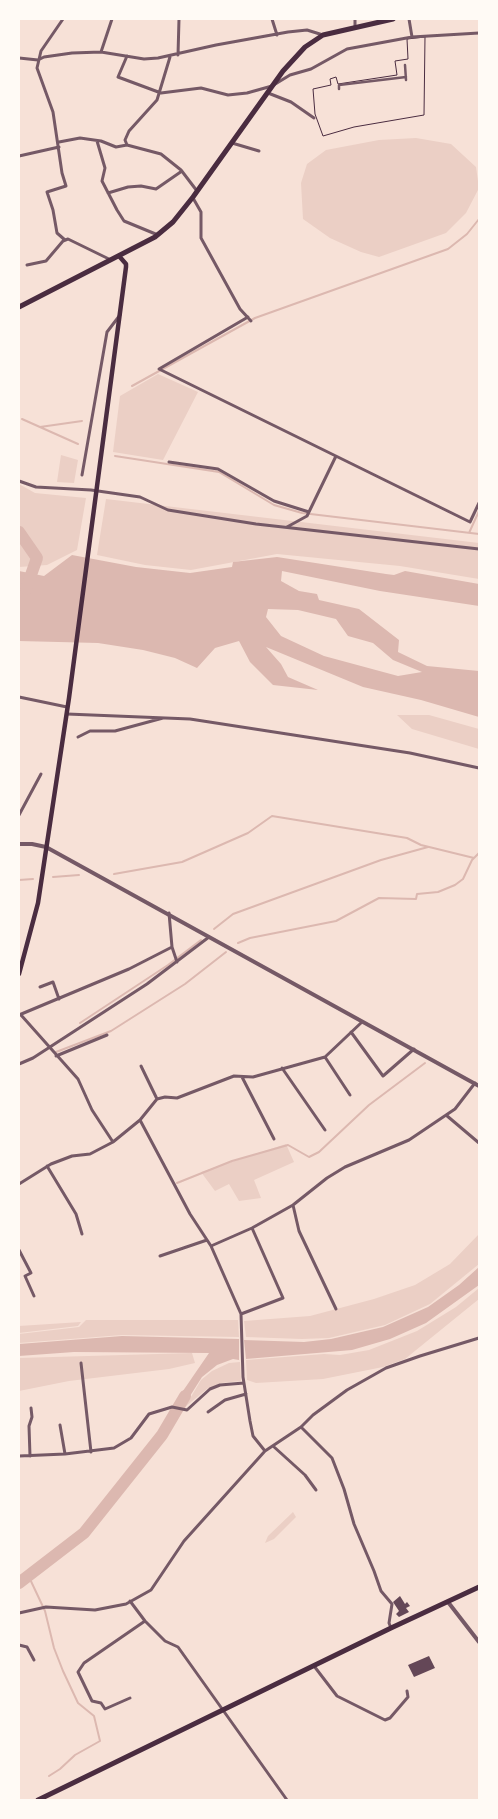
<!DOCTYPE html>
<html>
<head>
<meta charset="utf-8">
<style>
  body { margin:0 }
  #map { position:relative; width:498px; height:1819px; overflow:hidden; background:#f7e1d7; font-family:"Roboto Condensed",sans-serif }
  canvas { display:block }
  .frame { position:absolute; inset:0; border:20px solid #fffaf5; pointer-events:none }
</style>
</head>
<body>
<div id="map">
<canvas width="498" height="1819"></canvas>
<div class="frame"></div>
</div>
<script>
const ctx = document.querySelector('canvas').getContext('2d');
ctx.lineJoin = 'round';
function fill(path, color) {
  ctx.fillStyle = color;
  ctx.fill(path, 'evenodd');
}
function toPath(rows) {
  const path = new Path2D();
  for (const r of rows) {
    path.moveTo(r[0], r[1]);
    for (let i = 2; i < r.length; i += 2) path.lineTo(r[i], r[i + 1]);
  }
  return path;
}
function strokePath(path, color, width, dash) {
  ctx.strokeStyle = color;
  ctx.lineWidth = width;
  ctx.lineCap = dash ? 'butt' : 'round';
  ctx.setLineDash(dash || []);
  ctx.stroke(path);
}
const green = toPath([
  [416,138,451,144,476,167,479,188,466,213,446,233,379,257,361,252,330,238,303,219,301,183,307,164,326,150,379,140],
  [158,374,198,392,163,460,113,452,120,396],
  [61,455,78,460,74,483,57,482],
  [19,484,35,493,86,498,77,550,47,565,19,567],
  [106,499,479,543,479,579,400,566,277,554,191,570,145,565,97,555],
  [397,715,429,715,479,729,479,749,412,729],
  [286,1144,294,1162,254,1180,261,1198,239,1201,229,1184,215,1191,201,1172],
  [479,1234,479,1264,430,1304,385,1325,329,1338,302,1339,246,1337,244,1321,310,1316,374,1299,415,1285,450,1264],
  [479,1288,479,1299,405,1359,383,1367,323,1379,256,1383,247,1380,246,1360,324,1354,340,1355,369,1350,417,1331,456,1307],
  [86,1320,238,1320,239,1337,122,1335,19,1343,19,1334,79,1327],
  [81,1322,78,1326,19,1333,19,1326],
  [192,1353,195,1363,169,1369,69,1381,19,1391,19,1358],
  [240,1362,241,1381,221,1383,207,1389,185,1407,201,1380,212,1371,229,1363],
  [293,1512,296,1517,274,1539,265,1543,268,1536]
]);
const water = toPath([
  [72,555,136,567,190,573,232,567,233,562,277,557,386,574,394,575,405,571,479,584,479,606,380,591,282,571,281,581,299,591,317,594,319,600,359,609,399,640,398,652,427,666,479,671,479,717,421,700,363,687,266,647,281,664,288,677,318,690,273,685,250,662,239,641,215,648,197,668,175,658,143,650,98,643,19,641,19,571,44,576],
  [268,609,298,610,336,619,348,636,373,643,393,660,422,672,398,676,324,656,281,636,266,617],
  [479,1267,479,1285,426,1323,390,1339,352,1350,246,1359,244,1340,304,1342,331,1339,383,1327,428,1307,459,1285],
  [122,1336,239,1339,239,1360,233,1359,217,1365,202,1377,183,1407,174,1404,209,1353,74,1352,19,1356,19,1344]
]);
const stream = toPath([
  [132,386,255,318,448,249,467,234,479,219],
  [22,419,78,444],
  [40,427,82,421],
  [115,456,219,472,274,505,302,513,479,534],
  [469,533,479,511],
  [114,874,182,862,248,833,272,816,407,838,421,845,474,858],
  [53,877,79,875],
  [19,880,33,879],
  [214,929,233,914,381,860,428,847],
  [238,943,250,938,336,921,379,898,416,899,417,894,438,892,455,885,463,879,472,860,479,853],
  [80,1023,168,965,201,940],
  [56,1052,111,1031,185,984,226,952],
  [177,1183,232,1161,288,1145,309,1157,319,1152,369,1105,425,1063],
  [29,1577,45,1611,54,1648,63,1671,78,1703,94,1716,100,1741,75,1755,60,1769,49,1776]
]);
const river = toPath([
  [19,532,37,558,26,589],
  [19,1583,84,1533,162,1435,185,1396]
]);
const building = toPath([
  [400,1596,405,1604,407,1602,410,1606,406,1608,409,1612,399,1617,396,1614,399,1611,393,1602],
  [429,1656,435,1668,414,1677,408,1665]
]);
const path = toPath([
  [425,37,424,115,354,127,323,136,315,114,313,89,331,85,330,79,336,77,338,84,397,75,395,61,408,59,407,39,425,37]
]);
const pedestrian = toPath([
  [405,65,406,80],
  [339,89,339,85,406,77]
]);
const minor = toPath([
  [63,19,41,51,37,68,53,112,62,173,66,186,47,192,53,210,57,233,65,240],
  [272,19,277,35],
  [409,19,412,37,479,33],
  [355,27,355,19],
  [101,52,112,19],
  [178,55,179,19],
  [127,56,118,77,161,93,201,88,228,95,247,93,272,86,290,75,311,69,347,49,412,37],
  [19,58,38,60,44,57,72,53,101,52,144,59,158,58,216,45,288,32,307,30,323,35],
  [268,93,291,102,314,118],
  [97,141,105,168,102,181,117,210,124,221,158,235],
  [59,142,80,138,101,141,116,147,127,145,161,154,181,170,197,191],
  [232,143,259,151],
  [127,145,125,140,129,131,157,100,170,57],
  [19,156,59,147],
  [108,193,128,187,141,186,156,189,182,171],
  [193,198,201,212,201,238,240,309,251,321],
  [27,265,46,261,63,241,68,239,111,260],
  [248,317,159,369,470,522,479,503],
  [169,462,218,469,274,501,309,512],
  [82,475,107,332,120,315],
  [19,481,36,487,91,490,140,497,168,510,256,524,479,549],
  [287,527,307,516,336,456],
  [19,697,67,707],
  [67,714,190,719,410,753,479,768],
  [78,737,90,731,115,731,163,718],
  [19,815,41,774],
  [172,947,177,962],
  [40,987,53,982,59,999],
  [19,1015,129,969,172,947,169,913],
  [21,1015,78,1079,92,1110,113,1142],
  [351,1032,383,1076,414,1049],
  [56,1056,107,1035],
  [325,1057,350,1095],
  [19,1064,33,1058,147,984,209,937],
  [141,1066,157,1099],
  [282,1068,325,1130],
  [242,1077,274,1139],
  [446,1115,479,1143],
  [140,1120,190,1214,211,1246,241,1314,243,1377,250,1421,253,1436,265,1451],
  [47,1166,76,1214,82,1234],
  [19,1184,51,1164,72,1156,90,1154,113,1142,140,1120,157,1099,165,1097,177,1098,234,1076,253,1077,325,1057,362,1022],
  [293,1205,299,1231,336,1309],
  [211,1246,252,1228,293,1205,327,1178,345,1167,409,1140,455,1109,475,1083],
  [19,1250,31,1273,25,1276,34,1296],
  [160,1256,207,1240],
  [241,1314,283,1298,252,1228],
  [81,1363,91,1452],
  [208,1412,225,1400,246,1394],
  [60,1425,65,1454],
  [301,1427,332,1458,344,1489,354,1524,374,1571,381,1591,392,1604,389,1623,391,1628],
  [273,1446,305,1475,316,1490],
  [19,1456,65,1454,114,1448,131,1438,149,1414,172,1407,187,1410,210,1389,220,1385,244,1383],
  [30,1456,29,1426,32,1417,31,1408],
  [130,1601,145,1621,165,1641,178,1647,287,1800],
  [19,1613,46,1607,95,1610,126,1604,151,1590,184,1541,265,1451,301,1427,313,1415,347,1390,386,1368,420,1356,479,1338],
  [19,1645,27,1647,34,1660],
  [314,1666,337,1696,385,1720,390,1718,408,1697,407,1691],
  [130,1698,105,1709,101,1703,92,1701,78,1672,84,1663,145,1621]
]);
const tertiary = toPath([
  [19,844,32,844,46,847,479,1086],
  [448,1602,479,1642]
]);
const secondary = toPath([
  [19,974,38,903,69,698,126,267,126,264,119,256]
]);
const trunk = toPath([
  [19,307,155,237,173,222,193,197,283,71,305,47,323,35,393,19],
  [38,1800,391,1628,479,1587]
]);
fill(green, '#ebcfc5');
fill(water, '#dcb8b0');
strokePath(stream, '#dcb8b0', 2);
strokePath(river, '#dcb8b0', 12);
fill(building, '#644757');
strokePath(path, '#4a2c40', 1);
strokePath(pedestrian, '#755966', 2.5);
strokePath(minor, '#755966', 3);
strokePath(tertiary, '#755966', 4);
strokePath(secondary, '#4a2c40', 4.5);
strokePath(trunk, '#4a2c40', 5);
</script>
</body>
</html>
